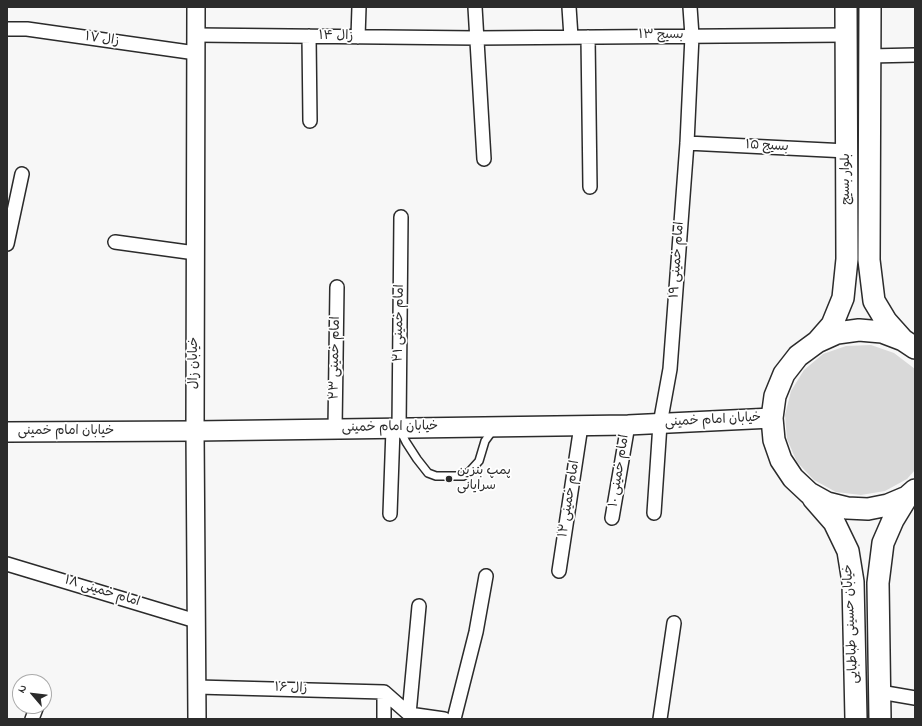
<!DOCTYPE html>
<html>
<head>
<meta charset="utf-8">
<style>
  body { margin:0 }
  #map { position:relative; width:922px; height:726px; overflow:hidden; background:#f7f7f7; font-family:"Indie Flower",sans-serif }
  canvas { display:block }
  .frame { position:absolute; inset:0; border:8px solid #2b2b2b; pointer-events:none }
  .north { position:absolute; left:12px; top:674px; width:40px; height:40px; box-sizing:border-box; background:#fff; border:1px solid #aaa; border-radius:50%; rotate:298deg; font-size:11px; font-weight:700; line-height:16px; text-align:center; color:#2b2b2b }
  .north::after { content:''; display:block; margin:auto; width:14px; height:18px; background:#2b2b2b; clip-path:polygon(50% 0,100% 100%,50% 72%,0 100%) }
</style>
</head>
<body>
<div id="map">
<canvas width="922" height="726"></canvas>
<div class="frame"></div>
<div class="north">N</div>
</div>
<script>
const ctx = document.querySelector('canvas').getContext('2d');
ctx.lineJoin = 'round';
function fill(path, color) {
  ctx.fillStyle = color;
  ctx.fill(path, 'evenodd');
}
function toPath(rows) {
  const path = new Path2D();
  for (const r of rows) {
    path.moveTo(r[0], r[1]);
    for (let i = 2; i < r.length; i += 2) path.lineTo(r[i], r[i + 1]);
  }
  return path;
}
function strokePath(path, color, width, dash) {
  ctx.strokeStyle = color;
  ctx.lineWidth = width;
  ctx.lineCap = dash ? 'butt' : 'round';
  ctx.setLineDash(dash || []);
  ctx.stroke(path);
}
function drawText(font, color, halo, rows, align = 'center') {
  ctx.font = font + ' "Indie Flower","Playpen Sans Arabic",sans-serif';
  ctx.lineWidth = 3.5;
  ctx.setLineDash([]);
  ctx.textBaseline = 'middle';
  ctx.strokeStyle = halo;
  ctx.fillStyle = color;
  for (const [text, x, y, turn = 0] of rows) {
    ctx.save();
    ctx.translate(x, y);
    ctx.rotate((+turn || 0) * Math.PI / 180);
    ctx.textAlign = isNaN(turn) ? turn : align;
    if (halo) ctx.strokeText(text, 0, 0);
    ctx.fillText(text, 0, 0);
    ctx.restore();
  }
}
const green = toPath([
  [871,345,894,353,915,369,915,470,907,479,885,491,861,495,836,492,814,480,797,462,787,439,785,415,791,391,804,370,823,354,846,346]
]);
const service = toPath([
  [400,430,406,442,417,459,428,473,436,476,463,476,469,472,479,461,485,441,493,430]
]);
const minor = toPath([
  [475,7,484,159],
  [569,7,571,37],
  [7,29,27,29,196,53],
  [196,35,476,38,846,35],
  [309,36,310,121],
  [358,37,359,7],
  [588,37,590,187],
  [869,56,915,55],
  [687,143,847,151],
  [115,242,195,253],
  [7,244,22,174],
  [399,428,401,217],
  [335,429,337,287],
  [654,513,660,424,670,369,687,143,692,36,690,7],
  [390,514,393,429],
  [612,518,628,425],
  [7,564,196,621],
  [559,571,581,426],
  [197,687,384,692],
  [384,692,409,714,444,719],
  [880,692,915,698],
  [409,714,419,606],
  [32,719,37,706],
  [384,719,384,692],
  [454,719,476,632,486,576],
  [660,719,674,623]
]);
const tertiary = toPath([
  [196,7,195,431,197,719]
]);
const secondary = toPath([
  [7,432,195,431,628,425,772,418]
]);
const primary = toPath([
  [870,7,869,260,874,301,886,321,903,340],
  [818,341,832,325,843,298,847,259,846,7],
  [915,348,903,340,882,332,859,330,837,333,817,342,798,356,784,374,775,396,772,418,774,440,781,460,793,478,809,493,827,503,847,508,868,509,888,505,907,497,915,490],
  [813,498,834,522,848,551,853,582,856,719],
  [880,719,878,583,883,543,893,520,907,497]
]);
const markers = [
  [449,479,4,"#2b2b2b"]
];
const streetNames = [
  ["بسیج ۱۳",661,36],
  ["زال ۱۴",336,37],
  ["زال ۱۷",102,40,8],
  ["بسیج ۱۵",767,147,3],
  ["بلوار بسیج",847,179,-90],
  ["امام خمینی ۱۹",678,260,-86],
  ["امام خمینی ۲۱",400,323,-89],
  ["امام خمینی ۲۳",336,358,-89],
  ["خیابان زال",195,363,-90],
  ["خیابان امام خمینی",713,421,-3],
  ["خیابان امام خمینی",390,428,-1],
  ["خیابان امام خمینی",66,432],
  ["امام خمینی ۱۰",620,471,-81],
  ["امام خمینی ۱۲",570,499,-81],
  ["امام خمینی ۱۸",102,592,17],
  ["خیابان حسینی طباطبایی",852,624,-93],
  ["زال ۱۶",291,689,2]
];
const poiNames = [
  ["پمپ بنزین",457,472],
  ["سرایانی",457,487]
];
fill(green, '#d9d9d9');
strokePath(service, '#2b2b2b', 10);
strokePath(minor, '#2b2b2b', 16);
strokePath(tertiary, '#2b2b2b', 20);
strokePath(secondary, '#2b2b2b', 22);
strokePath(primary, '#2b2b2b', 24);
strokePath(service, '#fff', 7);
strokePath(minor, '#fff', 13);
strokePath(tertiary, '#fff', 17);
strokePath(secondary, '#fff', 19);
strokePath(primary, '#fff', 21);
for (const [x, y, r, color] of markers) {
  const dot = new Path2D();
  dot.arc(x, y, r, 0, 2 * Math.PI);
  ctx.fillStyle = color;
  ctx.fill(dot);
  strokePath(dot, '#fff', 1.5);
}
drawText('13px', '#2b2b2b', '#fff', streetNames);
drawText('13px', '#2b2b2b', '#fff', poiNames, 'left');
</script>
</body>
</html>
